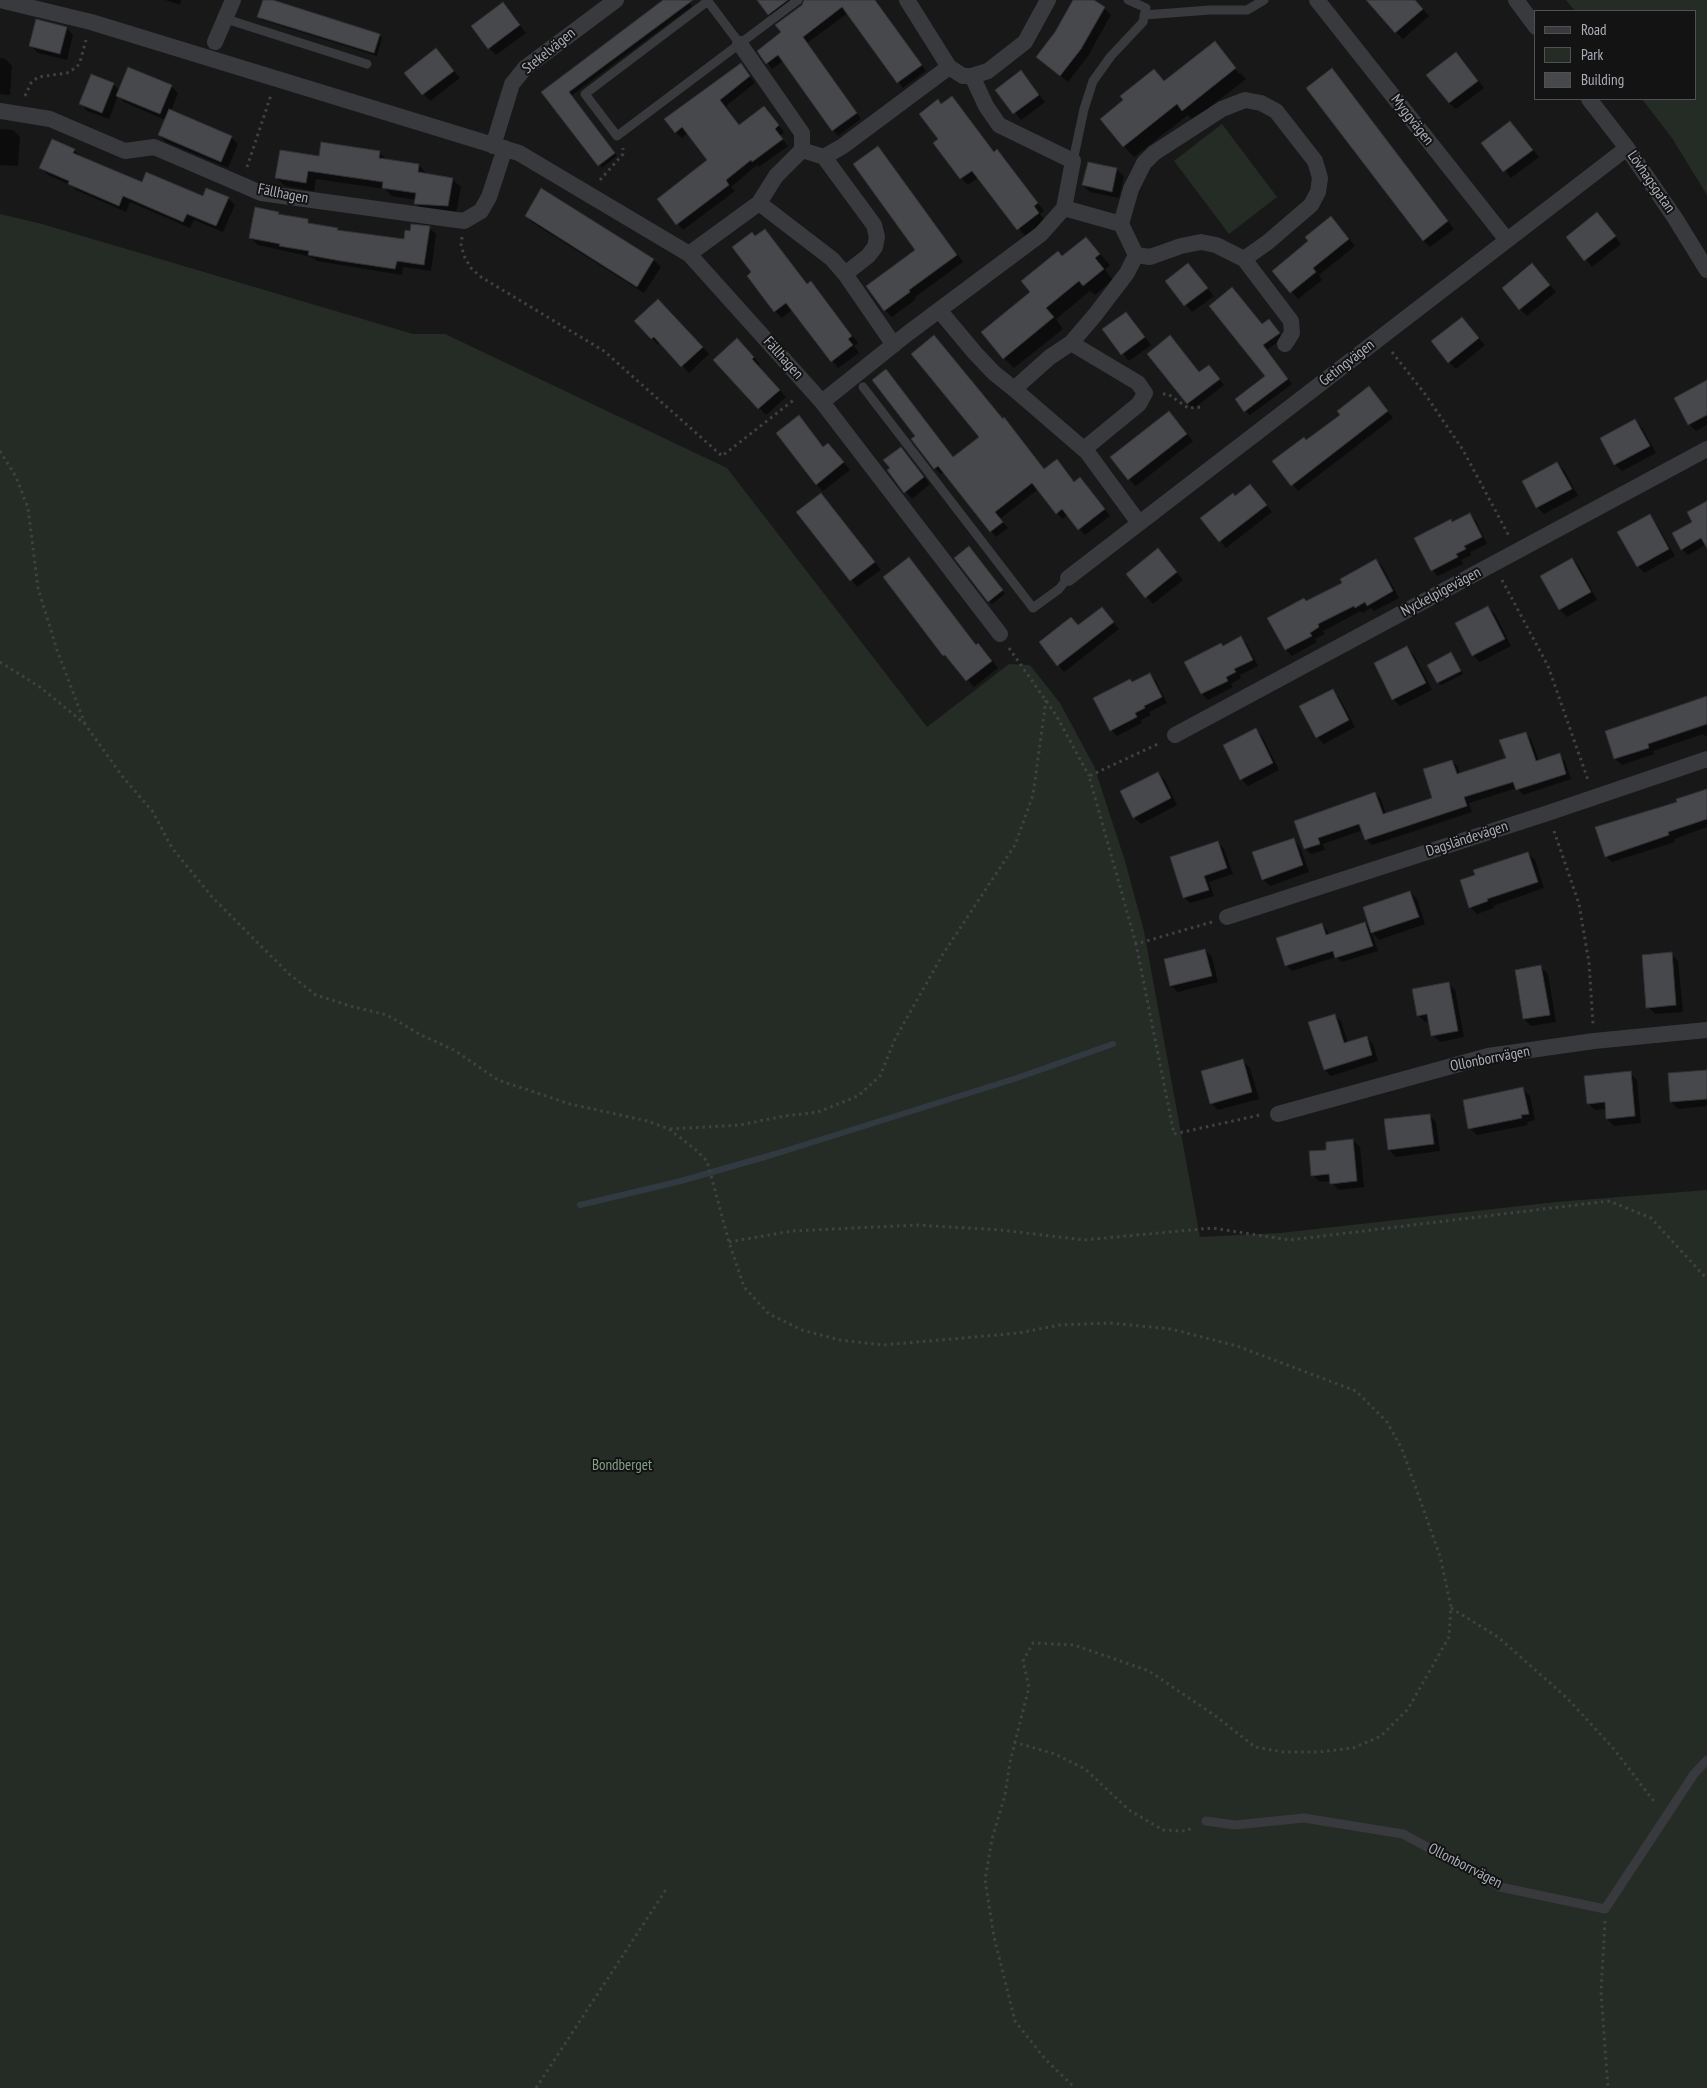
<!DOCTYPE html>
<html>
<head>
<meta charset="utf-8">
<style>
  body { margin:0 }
  #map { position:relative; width:1707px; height:2088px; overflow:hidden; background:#181819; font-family:"PT Sans Narrow",sans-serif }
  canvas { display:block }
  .legend { position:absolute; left:1534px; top:10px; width:162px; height:90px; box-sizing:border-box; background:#131314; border:1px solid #505156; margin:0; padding:6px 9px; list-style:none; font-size:15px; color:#abafb8 }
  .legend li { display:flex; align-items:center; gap:10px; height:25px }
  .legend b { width:25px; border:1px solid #505156 }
</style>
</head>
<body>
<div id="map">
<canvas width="1707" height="2088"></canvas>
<ul class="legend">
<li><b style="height:6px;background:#393a3e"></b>Road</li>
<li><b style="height:14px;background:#242c25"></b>Park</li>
<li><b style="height:14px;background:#47484c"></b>Building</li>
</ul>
</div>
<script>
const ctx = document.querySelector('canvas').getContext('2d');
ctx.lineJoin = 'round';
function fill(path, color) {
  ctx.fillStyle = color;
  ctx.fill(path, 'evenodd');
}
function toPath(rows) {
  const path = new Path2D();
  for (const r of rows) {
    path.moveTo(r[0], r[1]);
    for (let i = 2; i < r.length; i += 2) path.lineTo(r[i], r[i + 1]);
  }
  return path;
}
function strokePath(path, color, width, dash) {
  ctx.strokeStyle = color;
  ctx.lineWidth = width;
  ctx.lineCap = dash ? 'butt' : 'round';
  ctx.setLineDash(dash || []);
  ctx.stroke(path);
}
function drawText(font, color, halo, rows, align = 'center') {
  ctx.font = font + ' "PT Sans Narrow",sans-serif';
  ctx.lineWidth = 4;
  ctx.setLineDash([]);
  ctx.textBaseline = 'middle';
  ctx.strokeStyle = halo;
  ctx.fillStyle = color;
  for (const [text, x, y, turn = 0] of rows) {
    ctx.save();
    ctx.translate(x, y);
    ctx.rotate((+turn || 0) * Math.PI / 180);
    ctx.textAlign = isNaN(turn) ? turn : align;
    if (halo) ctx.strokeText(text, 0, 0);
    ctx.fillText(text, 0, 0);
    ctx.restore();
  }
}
const green = toPath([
  [1566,0,1707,0,1707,195,1672,138,1642,99,1696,99,1696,11,1575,11],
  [1222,124,1277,197,1229,234,1174,161],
  [0,214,42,224,413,334,445,334,727,468,927,727,1009,664,1030,665,1060,703,1094,766,1125,861,1144,931,1200,1237,1280,1233,1556,1202,1707,1190,1707,2088,0,2088]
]);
const shadow = toPath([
  [165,0,181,0,180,5],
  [264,0,379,35,382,38,377,56,262,20,259,17],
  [665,0,688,0,692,6,571,96,617,156,602,168,543,92],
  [758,0,800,0,774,19],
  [804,0,876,0,926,71,903,88,848,13,807,43,861,119,838,136,783,61,772,69,759,51,783,33,803,5],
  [1075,0,1091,0,1104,8,1111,15,1088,56,1068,82,1037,57,1056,33],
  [1379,0,1414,0,1429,16,1403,39,1396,32],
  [503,4,526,33,496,55,489,48],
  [67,28,73,35,67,60,38,53,31,46],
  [1215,43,1224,52,1222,52,1239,74,1240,73,1246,79,1193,120,1188,115,1134,157,1124,146,1125,101,1154,71,1165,81],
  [443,57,460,78,430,101,406,73],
  [0,58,5,59,12,66,10,95,0,94],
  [1462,60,1484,88,1456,109,1449,103],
  [741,65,755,83,726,106,740,126,764,108,784,132,780,136,788,146,759,167,757,165,731,187,735,191,683,230,658,199,709,160,688,133,682,138,675,132],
  [1332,70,1454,229,1430,247,1424,241],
  [1021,72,1045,102,1021,120,997,90],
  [113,84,120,91,171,86,178,93,171,111,231,137,238,144,228,168,166,142,159,135,165,120,124,102,118,96,109,119,87,111,81,104],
  [942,105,958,105,995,152,997,151,1004,157,1044,211,1040,214,1045,220,1025,236,979,177,968,185,961,178,935,143,940,140],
  [1510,122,1539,157,1511,178,1483,143],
  [0,129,13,130,20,137,18,166,0,165],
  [877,147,963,262,915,297,916,299,892,317,885,310,917,250],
  [74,150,81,157,142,184,203,198,228,198,235,205,223,232,194,220,190,228,130,202,126,212,76,190,71,185,48,175,41,168],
  [380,153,387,160,419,165,427,175,452,179,461,187,456,214,424,212,416,204,416,200,392,196,385,189,316,179,314,191,285,186,276,178,320,158],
  [1088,163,1117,170,1124,176,1119,198,1090,192,1083,185],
  [541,190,654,260,661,267,644,293,533,223,526,216],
  [278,213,281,216,308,221,312,225,339,231,405,241,411,232,429,228,436,234,431,271,403,267,402,275,317,261,312,257,258,245,251,238],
  [1604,221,1621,244,1592,267,1568,237],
  [1338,225,1355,246,1319,275,1322,280,1298,299,1274,271],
  [765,230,808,285,818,290,858,343,854,346,859,353,838,368,792,310,782,318,775,311,753,272],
  [1086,238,1110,265,1105,270,1113,280,1095,295,1090,291,1056,319,1063,329,1014,368,1004,358,1032,292,1063,258],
  [1194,272,1214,296,1192,312,1166,281],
  [1539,272,1556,292,1527,316,1520,309],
  [1211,306,1262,326,1273,325,1283,338,1267,350,1292,384,1250,415,1245,411,1267,376],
  [665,307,709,354,689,373,661,343,658,345,652,338],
  [1126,313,1151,345,1129,361,1104,330],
  [1462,318,1485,345,1456,369,1449,362],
  [744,346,760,364,758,366,786,397,766,415,715,360],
  [1214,372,1224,385,1193,409,1188,403,1200,374],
  [891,376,954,458,1003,420,1010,425,1045,470,1062,467,1075,483,1086,485,1110,516,1085,535,1067,515,1062,519,1038,489,1000,519,1008,528,996,537,944,472,941,474,935,468,912,439,916,436],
  [1707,381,1707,425,1696,431,1689,424],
  [1375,394,1393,418,1298,491,1273,461,1307,441],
  [1169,412,1193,441,1136,486,1129,479],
  [799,417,824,448,835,451,850,470,823,491,816,484],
  [1635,421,1642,428,1656,453,1622,471,1615,465,1601,439],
  [901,448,930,484,912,499,889,471],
  [1557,463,1564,470,1578,496,1544,514,1537,507],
  [1256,492,1272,512,1226,548,1202,519,1235,497],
  [821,494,881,570,857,587,798,512],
  [1707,502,1707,544,1688,555,1682,549,1694,523],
  [1470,515,1476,521,1487,544,1470,552,1471,555,1461,560,1463,564,1438,576,1432,570,1451,521,1453,523],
  [1650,516,1656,523,1675,556,1644,573,1638,566],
  [1158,550,1183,580,1153,604,1128,575],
  [972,551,1005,594,992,604,989,601],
  [909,559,977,646,985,651,998,668,974,687,952,661,944,655],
  [1572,559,1579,566,1597,600,1567,617,1560,610,1541,576],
  [1376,560,1382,566,1399,598,1374,611,1371,608,1362,613,1361,611,1323,631,1325,634,1315,639,1317,642,1292,656,1286,650,1269,619,1343,583],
  [1488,607,1495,614,1511,646,1480,662,1473,655,1457,623],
  [1102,608,1119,629,1064,672,1041,643,1078,626],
  [1240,638,1247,644,1258,666,1240,675,1241,678,1231,684,1233,687,1208,700,1202,694,1186,662],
  [1407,648,1414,655,1432,690,1400,706,1393,699],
  [1451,654,1463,674,1441,685,1438,682],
  [1150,675,1156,681,1167,703,1149,712,1151,715,1141,720,1142,723,1117,736,1111,730,1133,683],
  [1332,690,1339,697,1355,727,1324,744,1317,737],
  [1707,697,1707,737,1703,734,1653,751,1654,754,1622,765,1615,759,1606,732],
  [1255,729,1262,736,1279,770,1248,786,1241,779],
  [1525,733,1531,739,1539,761,1559,755,1565,761,1571,779,1523,795,1517,788,1469,803,1472,812,1372,845,1366,839,1363,830,1323,844,1325,850,1311,854,1305,849,1296,822,1375,793,1381,799,1386,814,1434,798,1452,761,1458,767,1460,775,1507,759],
  [1158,773,1165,780,1177,805,1141,824,1134,817],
  [1707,790,1707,827,1674,839,1675,842,1612,862,1606,856,1679,803],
  [1294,840,1300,847,1309,872,1270,886,1263,879],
  [1218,843,1224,849,1233,874,1209,882,1214,896,1190,903,1184,897],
  [1528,854,1535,860,1544,888,1493,906,1494,908,1477,914,1470,907],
  [1410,892,1417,899,1425,924,1379,940,1371,931,1378,951,1342,962,1336,957,1292,971,1287,966,1278,938,1322,924,1327,930,1329,935,1365,923,1372,930],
  [1205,950,1212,957,1218,982,1178,992,1171,986],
  [1671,954,1678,961,1683,1012,1655,1014,1648,1007],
  [1541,967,1548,974,1556,1022,1531,1026,1524,1019],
  [1448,983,1455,990,1464,1037,1440,1042,1433,1035,1430,1021,1425,1022,1418,1015],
  [1334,1015,1341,1021,1348,1043,1367,1038,1373,1044,1378,1061,1331,1076,1325,1070,1310,1023],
  [1243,1061,1250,1068,1259,1099,1218,1110,1211,1103],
  [1707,1071,1707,1106,1678,1109,1671,1102],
  [1630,1073,1637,1080,1641,1123,1614,1126,1607,1119,1606,1109,1595,1110,1588,1103],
  [1523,1089,1530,1096,1535,1120,1527,1122,1528,1125,1477,1135,1470,1128],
  [1429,1115,1436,1122,1440,1151,1396,1157,1389,1150],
  [1353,1140,1360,1147,1364,1187,1338,1190,1331,1181,1320,1182,1313,1175,1328,1151]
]);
const stream = toPath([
  [580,1205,681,1181,775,1154,1017,1078,1113,1044]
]);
const building = toPath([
  [263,0,273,0,380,34,374,53,257,17,263,0],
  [663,0,693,0,569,92,615,153,598,166,541,92,663,0],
  [757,0,788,0,768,15,757,0],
  [804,0,875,0,922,65,897,83,842,7,803,37,857,113,832,131,778,55,766,64,757,51,781,32,775,25,802,5,804,0],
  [1073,0,1094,0,1105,7,1081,49,1060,76,1036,57,1055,32,1073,0],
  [1366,0,1415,0,1423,9,1395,33,1366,0],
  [503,2,520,25,488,49,471,26,503,2],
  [36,19,67,27,60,54,29,46,36,19],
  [1215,41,1236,68,1182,111,1177,104,1123,147,1100,119,1123,100,1120,96,1154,69,1164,81,1215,41],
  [436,48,454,71,422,95,404,73,436,48],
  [1456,52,1478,81,1449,103,1426,75,1456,52],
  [741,63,750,76,720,100,739,125,764,106,779,125,775,129,783,139,752,162,751,160,726,180,729,185,676,225,657,199,707,160,682,127,675,133,664,119,741,63],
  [128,67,172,85,160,114,116,96,128,67],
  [1332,68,1448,221,1423,241,1306,88,1332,68],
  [1021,70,1039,95,1013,114,995,90,1021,70],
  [91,74,114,83,102,113,79,104,91,74],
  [952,96,994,152,997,149,1038,203,1034,206,1039,213,1017,230,972,171,960,179,933,143,938,139,919,114,938,99,941,104,952,96],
  [169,109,232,136,221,162,158,135,169,109],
  [1510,121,1533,150,1503,172,1481,143,1510,121],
  [52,139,75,149,73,153,142,182,146,172,203,196,206,188,229,197,216,226,187,214,183,222,123,196,119,206,68,184,69,181,39,168,52,139],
  [321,142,380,151,379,158,419,164,418,172,453,178,448,206,414,204,416,193,382,188,383,182,308,171,306,183,275,178,280,150,319,156,321,142],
  [878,146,957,255,909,290,910,292,884,311,866,286,915,250,853,164,878,146],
  [1088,162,1117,168,1112,192,1082,185,1088,162],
  [541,188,654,259,637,287,525,216,541,188],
  [255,207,279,212,278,214,308,219,308,223,338,228,337,230,404,239,405,230,410,231,411,224,430,226,424,265,397,261,395,269,341,261,308,255,309,251,279,246,280,244,249,238,255,207],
  [1597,212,1616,236,1584,261,1566,237,1597,212],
  [1331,216,1349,239,1313,268,1316,272,1290,293,1272,271,1308,241,1305,237,1331,216],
  [765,229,807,284,811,281,852,336,848,339,853,345,831,362,786,303,774,312,747,276,751,272,732,247,752,232,755,236,765,229],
  [1086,237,1100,254,1095,258,1104,269,1083,286,1079,281,1046,308,1054,317,1003,359,981,332,1030,292,1021,281,1058,251,1062,256,1086,237],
  [1188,263,1208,288,1184,306,1165,281,1188,263],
  [1532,263,1550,285,1519,310,1502,288,1532,263],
  [1232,287,1262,324,1269,319,1280,333,1263,345,1288,379,1244,412,1235,399,1265,376,1209,306,1232,287],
  [658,299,703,347,681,367,654,337,651,339,634,321,658,299],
  [1126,312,1145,337,1121,355,1102,329,1126,312],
  [1462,317,1479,338,1448,363,1431,341,1462,317],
  [934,335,1003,419,1004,417,1044,469,1057,459,1074,482,1080,477,1105,509,1078,530,1062,509,1056,514,1032,483,995,512,1003,522,990,532,938,466,934,469,911,439,915,436,872,380,886,369,953,457,979,437,911,354,934,335],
  [1170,335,1199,372,1209,365,1220,379,1187,404,1147,354,1170,335],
  [737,338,754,357,752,359,780,390,758,409,713,360,737,338],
  [1707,380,1707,415,1688,425,1674,398,1707,380],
  [1369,386,1388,411,1291,486,1272,461,1304,437,1306,440,1340,415,1337,411,1369,386],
  [1169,411,1187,434,1128,480,1110,457,1169,411],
  [799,415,823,447,828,443,844,462,816,485,776,433,799,415],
  [1635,419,1650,446,1614,465,1600,438,1635,419],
  [901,447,924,477,904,493,887,470,890,468,883,460,901,447],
  [1557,462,1572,489,1536,508,1522,481,1557,462],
  [1250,484,1267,505,1219,542,1200,518,1233,493,1235,496,1250,484],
  [821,493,875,562,850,581,796,512,821,493],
  [1707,501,1707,548,1701,538,1681,550,1672,533,1692,522,1687,512,1707,501],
  [1470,513,1482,537,1464,546,1466,549,1456,554,1458,557,1431,571,1414,538,1451,519,1452,522,1470,513],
  [1650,514,1669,549,1637,567,1617,532,1650,514],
  [969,546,1003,590,988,602,954,558,969,546],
  [1158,548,1177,572,1145,598,1126,574,1158,548],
  [909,557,976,645,978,643,992,661,966,681,945,655,943,656,883,577,909,557],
  [1572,558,1591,592,1559,610,1540,576,1572,558],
  [1376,559,1393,591,1367,606,1365,602,1355,608,1354,606,1318,624,1319,627,1310,633,1312,636,1285,650,1267,618,1304,598,1306,601,1342,583,1340,579,1376,559],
  [1488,606,1505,639,1472,656,1455,623,1488,606],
  [1102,607,1114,622,1057,666,1039,642,1071,617,1078,625,1102,607],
  [1241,636,1253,660,1234,669,1236,672,1226,677,1228,681,1201,694,1184,662,1221,643,1223,646,1241,636],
  [1407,646,1426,683,1392,700,1374,663,1407,646],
  [1451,652,1461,671,1437,683,1427,665,1451,652],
  [1150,673,1162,697,1144,706,1145,708,1135,713,1137,717,1110,731,1093,698,1130,679,1132,682,1150,673],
  [1333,689,1349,720,1316,738,1299,706,1333,689],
  [1707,696,1707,724,1648,744,1649,748,1614,759,1605,731,1707,696],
  [1256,728,1273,763,1240,780,1223,745,1256,728],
  [1526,732,1536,761,1560,753,1566,774,1516,790,1513,782,1464,797,1467,806,1365,840,1359,824,1318,838,1320,844,1304,849,1294,821,1375,792,1383,814,1432,798,1423,769,1452,760,1457,774,1506,758,1499,740,1526,732],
  [1158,772,1171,798,1133,818,1120,791,1158,772],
  [1707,789,1707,819,1668,832,1669,835,1605,857,1595,827,1677,802,1676,799,1707,789],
  [1294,838,1303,865,1262,880,1252,852,1294,838],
  [1218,841,1227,868,1204,876,1209,890,1183,898,1170,857,1218,841],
  [1528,852,1538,882,1487,899,1488,901,1469,908,1460,880,1475,875,1473,870,1528,852],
  [1410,891,1419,917,1371,933,1363,907,1410,891],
  [1365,922,1373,946,1335,958,1333,951,1285,966,1276,938,1322,923,1326,935,1365,922],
  [1205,949,1212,976,1170,986,1164,959,1205,949],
  [1672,952,1676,1005,1646,1008,1642,955,1672,952],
  [1541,965,1550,1015,1523,1019,1515,970,1541,965],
  [1449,982,1458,1031,1431,1036,1427,1014,1417,1016,1412,989,1449,982],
  [1335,1014,1344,1043,1367,1036,1372,1055,1324,1070,1308,1022,1335,1014],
  [1243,1059,1252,1092,1210,1104,1201,1071,1243,1059],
  [1707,1070,1707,1099,1670,1102,1668,1073,1707,1070],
  [1631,1071,1635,1116,1606,1119,1605,1102,1587,1104,1584,1076,1631,1071],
  [1523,1087,1529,1114,1521,1115,1522,1118,1468,1129,1463,1100,1523,1087],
  [1430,1114,1434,1144,1388,1150,1384,1119,1430,1114],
  [1353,1139,1357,1181,1330,1184,1329,1174,1311,1176,1309,1151,1326,1150,1326,1142,1353,1139]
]);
const path = toPath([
  [25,96,31,83,38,77,67,73,77,67,80,62,86,40],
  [247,167,271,95],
  [600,180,623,154,623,148],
  [462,237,461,246,465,258,471,268,481,277,604,351,722,456,795,399],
  [1392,352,1425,394,1463,450,1509,536],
  [1163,394,1168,394,1188,408,1203,407],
  [0,451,16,477,28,508,38,588,57,650,85,724],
  [1502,580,1548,666,1588,780],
  [1009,648,1056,715,1089,776],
  [0,662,40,687,85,724,122,776,153,812,172,848,213,898,289,974,316,995,350,1006,387,1015,421,1035,454,1050,498,1080,570,1104,647,1121,669,1129,696,1150,707,1161,729,1242,744,1287,769,1314,802,1330,840,1340,883,1345,1019,1333,1059,1325,1110,1323,1171,1329,1237,1346,1356,1391,1387,1422,1402,1449,1440,1556,1451,1607,1449,1637,1408,1709,1381,1736,1353,1748,1318,1752,1283,1752,1255,1747,1217,1717,1149,1671,1074,1645,1033,1643,1023,1661,1029,1687,1010,1762,1005,1795,992,1839,985,1880,994,1937,1015,2021,1045,2059,1075,2088],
  [1554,831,1579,904,1589,963,1593,1024],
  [1212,922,1136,944,1174,1134,1260,1115],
  [1136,944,1089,776,1160,743],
  [670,1129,740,1125,784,1116,818,1112,858,1096,880,1076,895,1039,943,954,1015,845,1033,795,1046,700],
  [729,1242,792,1231,917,1225,1001,1230,1084,1240,1212,1228,1290,1240,1609,1201,1651,1218,1707,1279],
  [1451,1608,1498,1637,1567,1698,1613,1748,1656,1804],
  [1014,1742,1055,1754,1085,1769,1129,1810,1163,1830,1186,1831,1194,1827],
  [1605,1921,1601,1992,1608,2088],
  [536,2088,667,1888]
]);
const lane = toPath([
  [707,0,740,44],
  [708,1,585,94,617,136,798,0],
  [1144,15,1210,10,1247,10,1264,0],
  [226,19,367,64],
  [1073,161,1084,109,1093,81,1111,56,1143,22,1146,8,1128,0],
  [863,387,1033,608,1059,589,1068,578],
  [1206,1821,1235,1825,1304,1818,1403,1834,1500,1887,1605,1909,1694,1774,1707,1760]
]);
const street = toPath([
  [0,0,91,22,519,153,689,254,822,402,1000,634],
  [907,0,949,67,963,76,972,76,988,71,1025,42,1048,0],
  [1317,0,1507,240],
  [1516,0,1536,27],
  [215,42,233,0],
  [740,44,802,133,802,150],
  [972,76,986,106,999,125,1073,161,1064,208],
  [1589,99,1627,148,1675,218,1707,270],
  [0,111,50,119,125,151,154,147,261,193,464,221,481,211,489,197,505,148],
  [493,146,512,84,525,68,616,0],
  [824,157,843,146,949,67],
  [759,203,776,176,802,150,824,157,874,225,877,237,875,247,868,256,845,274],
  [689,254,759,203,832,259,845,274,894,345],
  [1136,255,1127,273,1095,315,1071,343,1050,357,1014,389,1087,452,1139,523],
  [1244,259,1216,245,1201,242,1181,246,1150,257,1136,255,1121,224,1131,189,1144,163,1154,153,1222,109,1245,100,1261,103,1276,111,1315,161,1320,178,1318,192,1311,205,1268,242,1244,259,1291,321,1292,333,1285,344],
  [939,310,975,353,994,373,1014,389],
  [1071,343,1138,383,1145,393,1139,404,1084,449],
  [822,402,907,334,1041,234,1064,208,1121,224],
  [1068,578,1627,148],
  [1175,735,1707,449],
  [1227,917,1548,813,1707,759],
  [1278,1114,1488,1056,1594,1041,1707,1030]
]);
const streetNames = [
  ["Stekelvägen",549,51,-39],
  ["Myggvägen",1412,120,52],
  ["Lövhagsgatan",1651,182,55],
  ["Fällhagen",283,194,11],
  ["Fällhagen",783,358,48],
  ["Getingvägen",1347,363,-38],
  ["Nyckelpigevägen",1441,592,-28],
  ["Dagsländevägen",1467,839,-18],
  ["Ollonborrvägen",1490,1059,-11],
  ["Ollonborrvägen",1465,1866,27]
];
const parkNames = [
  ["Bondberget",622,1466]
];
fill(green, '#242c25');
fill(shadow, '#0007');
strokePath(stream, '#323a41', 6);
fill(building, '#47484c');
strokePath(building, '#323235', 1);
strokePath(path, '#3f4145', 3, [2.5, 4]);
strokePath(lane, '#393a3e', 9);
strokePath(street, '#393a3e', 16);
drawText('15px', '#abafb8', '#131314', streetNames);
drawText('15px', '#84a186', '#131314', parkNames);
</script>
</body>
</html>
